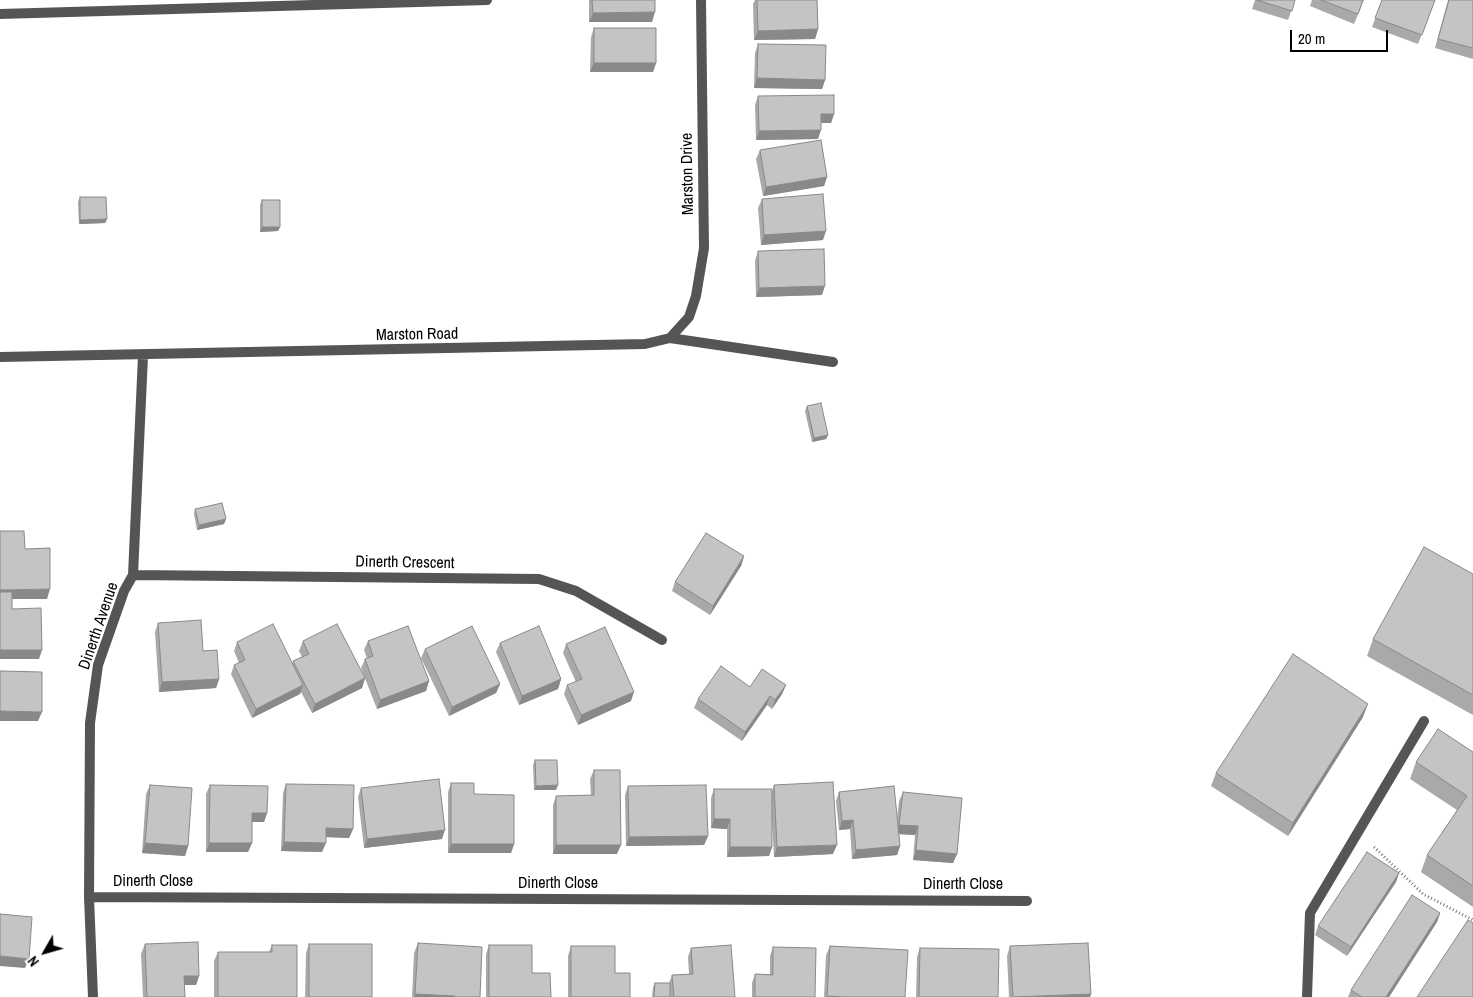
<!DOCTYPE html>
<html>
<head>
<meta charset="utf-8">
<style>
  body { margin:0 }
  #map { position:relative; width:1473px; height:997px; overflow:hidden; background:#fff; font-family:"Archivo Narrow",sans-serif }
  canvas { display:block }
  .north { position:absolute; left:20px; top:927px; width:50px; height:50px; -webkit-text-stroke:4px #fff; paint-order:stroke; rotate:232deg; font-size:14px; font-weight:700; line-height:20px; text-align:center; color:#000 }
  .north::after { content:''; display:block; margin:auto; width:18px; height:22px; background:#000; clip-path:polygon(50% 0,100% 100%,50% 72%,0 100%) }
  .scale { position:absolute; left:1290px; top:30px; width:98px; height:22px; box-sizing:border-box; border:2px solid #000; border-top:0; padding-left:6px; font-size:15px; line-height:18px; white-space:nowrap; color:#000; -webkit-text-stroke:4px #fff; paint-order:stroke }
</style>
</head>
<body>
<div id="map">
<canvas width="1473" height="997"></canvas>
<div class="north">N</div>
<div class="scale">20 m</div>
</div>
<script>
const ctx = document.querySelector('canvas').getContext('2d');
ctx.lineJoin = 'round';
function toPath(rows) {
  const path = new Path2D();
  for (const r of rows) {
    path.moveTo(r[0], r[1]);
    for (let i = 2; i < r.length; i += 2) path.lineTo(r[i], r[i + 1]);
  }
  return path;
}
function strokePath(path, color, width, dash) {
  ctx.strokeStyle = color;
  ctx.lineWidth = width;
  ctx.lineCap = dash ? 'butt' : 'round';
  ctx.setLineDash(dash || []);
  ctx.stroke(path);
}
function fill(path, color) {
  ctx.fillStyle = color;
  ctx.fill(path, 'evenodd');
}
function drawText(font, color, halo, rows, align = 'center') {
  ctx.font = font + ' "Archivo Narrow",sans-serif';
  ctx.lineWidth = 4;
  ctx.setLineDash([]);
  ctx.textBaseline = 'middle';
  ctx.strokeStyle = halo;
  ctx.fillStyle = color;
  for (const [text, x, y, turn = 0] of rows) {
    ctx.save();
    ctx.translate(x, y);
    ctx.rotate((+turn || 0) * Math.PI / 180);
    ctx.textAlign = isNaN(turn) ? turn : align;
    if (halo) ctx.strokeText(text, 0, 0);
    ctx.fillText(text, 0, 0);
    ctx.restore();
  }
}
const path = toPath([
  [1374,847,1423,894,1473,920]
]);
const lane = toPath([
  [1307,997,1310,913,1424,721]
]);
const street = toPath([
  [0,14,487,0],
  [670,338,689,317,696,296,704,248,701,0],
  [0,357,645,344,670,338,833,362],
  [133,575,539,579,576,591,662,640],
  [89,897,1027,901],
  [93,997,89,897,90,723,98,665,124,591,133,575,143,356]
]);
const wall = toPath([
  [589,0,655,0,652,22,589,22],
  [755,0,817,0,818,29,815,39,754,40,753,4],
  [1255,0,1295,0,1288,20,1252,9],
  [1312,0,1364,0,1354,24,1310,6],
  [1382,0,1435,0,1418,44,1372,27],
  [1448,0,1473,0,1473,59,1435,48],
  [594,28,656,63,653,72,590,72,591,37],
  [758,44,825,80,822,89,754,88,755,53],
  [758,96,834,114,831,123,821,123,818,139,756,140,755,105],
  [760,150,827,177,824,186,763,196,756,159],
  [80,197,107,219,105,223,79,224,78,202],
  [762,199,823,240,761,245,758,208],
  [262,200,280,227,278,231,260,232,260,205],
  [758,251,822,295,756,297,755,261],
  [807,406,828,435,826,439,812,442,805,411],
  [195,509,226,519,224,524,197,530,194,514],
  [744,556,741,566,710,615,672,591,675,582],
  [1473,574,1473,715,1367,656,1373,639],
  [158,623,203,651,219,679,216,688,159,692,155,632],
  [303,641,365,678,362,688,312,713,301,692,300,694,252,718,231,674,234,665,239,663,234,651,237,642,293,664,293,661,302,657,299,651],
  [368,641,429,681,426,691,377,709,361,668,365,659,367,658,364,650],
  [500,643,561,679,558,689,519,705,496,652],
  [566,644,631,701,578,725,564,694,567,685,576,682,563,653],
  [425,649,500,684,496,693,449,716,421,658],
  [786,685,782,694,772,709,767,705,742,741,694,708,698,699,750,687],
  [1363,717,1288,836,1211,786,1216,773],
  [1473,752,1473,907,1421,872,1427,855,1457,810,1410,779,1416,762],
  [535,760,556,790,534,790,533,765],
  [594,770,617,854,553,854,553,805,556,796,591,795,590,779],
  [451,783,474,794,514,844,511,853,448,853,448,792],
  [286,784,353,829,349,838,326,837,322,852,281,851,283,793],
  [150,785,188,846,185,856,142,853,146,794],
  [210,785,267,813,264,822,252,822,252,843,248,852,206,852,206,794],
  [774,785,833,854,774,857,772,820,772,847,769,856,727,857,727,829,711,828,711,798,714,789,772,791],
  [628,786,708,836,704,845,626,846,625,795],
  [361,788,442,839,364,848,358,797],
  [839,792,897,820,899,801,903,792,957,854,953,863,913,860,915,835,899,834,900,846,897,855,852,859,850,829,839,830,836,801],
  [1399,873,1396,882,1347,956,1315,935,1318,926],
  [1440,913,1437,922,1389,997,1348,997,1351,990],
  [418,943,480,997,412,997,414,953],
  [145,944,199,976,196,985,184,985,185,997,143,997,141,954],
  [309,944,372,997,305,997,306,953],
  [272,945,297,997,214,997,214,961,218,952,269,952],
  [489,945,532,973,551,997,486,997,486,954],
  [571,946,615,973,630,997,568,997,568,956],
  [830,946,905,997,824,997,826,955],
  [1010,946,1091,994,1090,997,1009,997,1007,956],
  [773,947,815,997,752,997,752,983,755,974,770,974,770,956],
  [691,948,735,997,652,997,653,987,655,983,669,983,672,975,689,974,688,957],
  [920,948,998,997,916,997,917,957]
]);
const shadedWall = toPath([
  [655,12,652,22,589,22,593,13],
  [818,29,815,39,754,40,758,31],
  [594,63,656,63,653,72,590,72],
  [757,78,825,80,822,89,754,88],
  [821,114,834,114,831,123,818,123],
  [821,130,818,139,756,140,759,131],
  [827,177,824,186,763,196,766,187],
  [107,219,105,223,79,224,80,220],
  [262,227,280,227,278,231,260,232],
  [826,231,823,240,761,245,764,235],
  [825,286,822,295,756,297,759,288],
  [828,435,826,439,812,442,814,438],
  [226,519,224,524,197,530,199,525],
  [744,556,741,566,710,615,713,606],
  [50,589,47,599,0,599,0,590],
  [0,650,42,650,39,659,0,659],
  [365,678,362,688,312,713,315,704],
  [219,679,216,688,159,692,162,682],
  [561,679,558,689,519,705,522,696],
  [429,681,426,691,377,709,380,700],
  [500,684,496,693,449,716,452,707],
  [303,685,300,694,252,718,256,709],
  [786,685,782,694,772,709,775,700],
  [634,692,631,701,578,725,581,715],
  [770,696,767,705,742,741,745,732],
  [1368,704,1363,717,1288,836,1293,823],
  [0,711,42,712,38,721,0,721],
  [558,785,556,790,534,790,536,786],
  [252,813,267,813,264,822,248,822],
  [714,819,730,819,727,829,711,828],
  [853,820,850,829,839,830,842,821],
  [899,825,918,826,915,835,896,834],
  [326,828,353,829,349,838,323,837],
  [445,830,442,839,364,848,367,839],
  [708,836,704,845,626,846,629,837],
  [284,842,326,843,322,852,281,851],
  [145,843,188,846,185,856,142,853],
  [209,843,252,843,248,852,206,852],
  [451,844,514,844,511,853,448,853],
  [556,845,621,845,617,854,553,854],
  [837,845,833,854,774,857,777,847],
  [900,846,897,855,852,859,856,850],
  [730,847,772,847,769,856,727,857],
  [916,850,957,854,953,863,913,860],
  [1399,873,1396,882,1347,956,1351,947],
  [1440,913,1437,922,1389,997,1386,997],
  [0,956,29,959,25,968,0,966],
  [184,976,199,976,196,985,181,985],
  [415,994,455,996,454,997,414,997],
  [1091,994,1090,997,1020,997]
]);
const building = toPath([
  [592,0,655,0,655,12,593,13,592,0],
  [757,0,817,0,818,29,758,31,757,0],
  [1257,0,1295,0,1292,11,1257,0],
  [1321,0,1363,0,1358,14,1321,0],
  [1382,0,1435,0,1422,35,1375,18,1382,0],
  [1449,0,1473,0,1473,48,1438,39,1449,0],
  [594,28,656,28,656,63,594,63,594,28],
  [758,44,826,45,825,80,757,78,758,44],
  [834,95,834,114,821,114,821,130,759,131,758,96,834,95],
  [821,140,827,177,766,187,760,150,821,140],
  [823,194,826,231,764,235,762,199,823,194],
  [80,197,106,197,107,219,80,220,80,197],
  [262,200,280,200,280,227,262,227,262,200],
  [824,249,825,286,759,288,758,251,824,249],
  [821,403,828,435,814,438,807,406,821,403],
  [222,503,226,519,199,525,195,509,222,503],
  [0,531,24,531,25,549,50,548,50,589,0,590,0,531],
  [706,533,744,556,713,606,675,582,706,533],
  [1424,547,1473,574,1473,695,1373,639,1424,547],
  [0,592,12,592,12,609,41,608,42,650,0,650,0,592],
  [201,620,203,651,217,650,219,679,162,682,158,623,201,620],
  [273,624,303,685,256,709,234,665,245,660,237,642,273,624],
  [337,624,365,678,315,704,293,661,309,654,303,641,337,624],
  [408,626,429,681,380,700,365,659,373,656,368,641,408,626],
  [472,626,500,684,452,707,425,649,472,626],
  [539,626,561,679,522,696,500,643,539,626],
  [605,627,634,692,581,715,567,685,582,679,566,644,605,627],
  [1293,654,1368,704,1293,823,1216,773,1293,654],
  [721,666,750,687,762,669,786,685,775,700,770,696,745,732,698,699,721,666],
  [0,671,42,672,42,712,0,711,0,671],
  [1438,729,1473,752,1473,886,1427,855,1467,796,1416,762,1438,729],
  [535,760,557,760,558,785,536,786,535,760],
  [594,770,620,770,621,845,556,845,556,796,594,795,594,770],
  [439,779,445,830,367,839,361,788,439,779],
  [833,782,837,845,777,847,774,785,833,782],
  [451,783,474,783,474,794,514,795,514,844,451,844,451,783],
  [286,784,354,785,353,829,326,828,326,843,284,842,286,784],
  [150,785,192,788,188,846,145,843,150,785],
  [210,785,268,786,267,813,252,813,252,843,209,843,210,785],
  [706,785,708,836,629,837,628,786,706,785],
  [894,786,900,846,856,850,853,820,842,821,839,792,894,786],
  [714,789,772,789,772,847,730,847,730,819,714,819,714,789],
  [903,792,962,798,957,854,916,850,918,826,899,825,903,792],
  [1367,852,1399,873,1351,947,1318,926,1367,852],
  [1412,895,1440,913,1386,997,1362,997,1351,990,1412,895],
  [0,914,32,917,29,959,0,956,0,914],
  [1468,920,1473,923,1473,997,1417,997,1468,920],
  [198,942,199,976,184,976,185,997,147,997,145,944,198,942],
  [418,943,482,947,480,997,455,997,455,996,415,994,418,943],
  [1088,943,1091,994,1013,997,1010,946,1088,943],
  [309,944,372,944,372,997,309,997,309,944],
  [272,945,297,945,297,997,218,997,218,952,272,952,272,945],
  [489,945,532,945,532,973,550,973,551,997,489,997,489,945],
  [731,945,735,997,674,997,672,975,693,974,691,948,731,945],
  [571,946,615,946,615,973,630,973,630,997,571,997,571,946],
  [830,946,908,950,905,997,844,997,827,996,830,946],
  [773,947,816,948,815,997,755,997,755,974,773,975,773,947],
  [920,948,999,949,998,997,919,997,920,948],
  [655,983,670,983,670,997,654,997,655,983]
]);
const streetNames = [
  ["Marston Drive",688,174,-91],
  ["Marston Road",417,335,-1],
  ["Dinerth Crescent",405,563,1],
  ["Dinerth Avenue",99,626,-71],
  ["Dinerth Close",153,882],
  ["Dinerth Close",558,884],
  ["Dinerth Close",963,885]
];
strokePath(path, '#777', 3, [1, 2.5]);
strokePath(lane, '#555', 10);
strokePath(street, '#555', 10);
fill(wall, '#a9a9a9');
fill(shadedWall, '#898989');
fill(building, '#c4c4c4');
strokePath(building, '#898989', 1);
drawText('16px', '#000', '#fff', streetNames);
</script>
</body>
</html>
